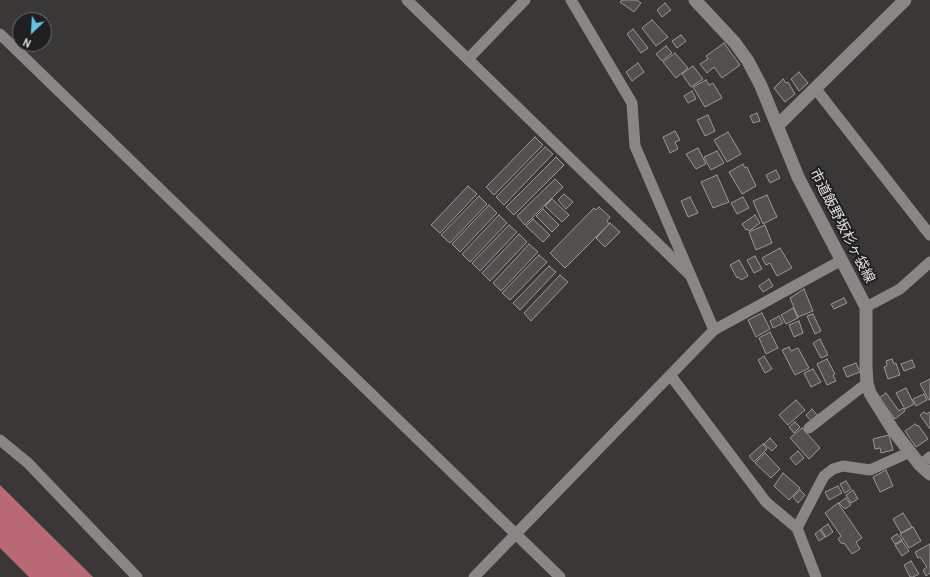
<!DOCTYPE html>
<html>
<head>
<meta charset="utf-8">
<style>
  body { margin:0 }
  #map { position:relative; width:930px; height:577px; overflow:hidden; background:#3a3737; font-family:Karla,sans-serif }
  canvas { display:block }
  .north { position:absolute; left:12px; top:12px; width:40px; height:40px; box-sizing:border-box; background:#201e1f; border:1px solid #6d6b6b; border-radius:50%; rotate:205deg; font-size:11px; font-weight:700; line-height:16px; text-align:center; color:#e0dede }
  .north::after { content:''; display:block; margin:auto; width:14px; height:18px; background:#5dc7e8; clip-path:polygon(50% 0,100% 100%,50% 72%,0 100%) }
</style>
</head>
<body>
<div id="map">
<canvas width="930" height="577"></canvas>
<div class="north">N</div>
</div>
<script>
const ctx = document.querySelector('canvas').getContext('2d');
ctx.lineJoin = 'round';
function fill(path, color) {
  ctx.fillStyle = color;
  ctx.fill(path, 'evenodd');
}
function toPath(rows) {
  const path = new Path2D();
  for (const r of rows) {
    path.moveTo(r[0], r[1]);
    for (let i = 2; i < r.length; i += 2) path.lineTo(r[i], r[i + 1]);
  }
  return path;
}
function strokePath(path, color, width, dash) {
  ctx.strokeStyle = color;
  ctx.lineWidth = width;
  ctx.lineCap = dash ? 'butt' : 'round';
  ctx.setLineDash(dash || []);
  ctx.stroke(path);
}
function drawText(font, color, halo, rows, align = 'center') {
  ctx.font = font + ' Karla,"Noto Sans JP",sans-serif';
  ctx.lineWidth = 4;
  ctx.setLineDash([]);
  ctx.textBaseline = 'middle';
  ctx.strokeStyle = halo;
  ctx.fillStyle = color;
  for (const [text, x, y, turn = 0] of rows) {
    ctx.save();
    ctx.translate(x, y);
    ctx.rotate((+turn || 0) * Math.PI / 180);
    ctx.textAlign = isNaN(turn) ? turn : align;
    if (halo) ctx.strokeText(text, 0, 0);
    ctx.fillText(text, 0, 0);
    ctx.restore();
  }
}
const water = toPath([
  [0,485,93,577,29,577,0,548]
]);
const building = toPath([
  [622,0,637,0,641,3,634,12,620,2,622,0],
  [665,3,671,10,662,17,657,10,665,3],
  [652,20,668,37,656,46,642,28,652,20],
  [633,29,648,48,641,53,627,34,633,29],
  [681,35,686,41,677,48,672,41,681,35],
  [724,43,740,65,722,78,714,67,707,73,700,64,708,59,706,56,724,43],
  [666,46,672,53,662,61,656,54,666,46],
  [675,53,688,68,676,78,663,62,675,53],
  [638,63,644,72,632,81,626,72,638,63],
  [693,66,703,79,691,87,682,74,693,66],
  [799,72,808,83,799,91,791,79,799,72],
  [783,79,786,83,788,82,795,94,785,102,774,88,783,79],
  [706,80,709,85,713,83,722,98,705,107,693,87,706,80],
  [692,91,696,99,688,103,684,96,692,91],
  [757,113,760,121,753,123,750,116,757,113],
  [708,115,715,131,705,136,697,120,708,115],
  [675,131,680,140,675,142,678,149,670,153,663,137,675,131],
  [728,132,741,154,727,162,714,140,728,132],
  [535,137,543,145,494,195,486,187,535,137],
  [545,147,553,154,504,205,496,197,545,147],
  [698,148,706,164,696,169,686,154,698,148],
  [717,151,724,163,711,170,704,157,717,151],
  [556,157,564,165,514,215,506,207,556,157],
  [743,164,745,168,747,167,756,186,742,194,729,172,743,164],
  [776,170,780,178,770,183,766,175,776,170],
  [717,175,729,202,713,208,701,182,717,175],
  [555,179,563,187,525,225,517,216,555,179],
  [468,186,477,194,440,233,431,225,468,186],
  [564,194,573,202,566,209,558,200,564,194],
  [767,195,777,217,763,224,753,201,767,195],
  [479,196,487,204,450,243,441,235,479,196],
  [690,197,698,213,688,217,681,201,690,197],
  [743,197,749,208,737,214,731,203,743,197],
  [552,199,569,215,562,222,545,206,552,199],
  [489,205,497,213,460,252,452,244,489,205],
  [599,207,610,217,607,221,609,224,565,268,550,253,594,208,596,210,599,207],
  [543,209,559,225,552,232,536,216,543,209],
  [499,215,507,223,470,262,462,254,499,215],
  [755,215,760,223,749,231,747,229,746,230,742,224,755,215],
  [533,219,550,235,543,242,526,226,533,219],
  [610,223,620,232,605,247,596,238,610,223],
  [509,225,517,232,480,271,472,263,509,225],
  [765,225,772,243,756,250,749,232,765,225],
  [519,234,527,242,490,281,482,273,519,234],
  [529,244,538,252,501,291,493,283,529,244],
  [780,248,792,268,777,276,770,263,766,265,762,258,780,248],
  [539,255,547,262,510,300,502,293,539,255],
  [755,256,762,269,754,273,747,260,755,256],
  [739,260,748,276,741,280,739,277,737,278,730,265,739,260],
  [549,266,556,272,520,310,513,303,549,266],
  [560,275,568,282,531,321,524,313,560,275],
  [769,279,773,286,763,292,759,286,769,279],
  [804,289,813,311,798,317,790,298,804,289],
  [844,298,847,303,834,309,831,304,844,298],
  [793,308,798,318,786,324,781,315,793,308],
  [762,313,770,329,756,337,748,320,762,313],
  [813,314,821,331,815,334,807,316,813,314],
  [779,316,783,323,773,328,770,321,779,316],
  [799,321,803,333,794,337,789,325,799,321],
  [770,332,778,348,766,354,759,338,770,332],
  [820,339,828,355,821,358,813,343,820,339],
  [789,347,791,351,798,348,809,368,795,375,782,350,789,347],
  [764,356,772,369,765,373,758,360,764,356],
  [827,359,835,374,833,375,836,381,827,385,817,364,827,359],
  [892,359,894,364,896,363,900,375,888,379,884,367,887,366,886,361,892,359],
  [912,360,915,367,904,371,901,364,912,360],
  [856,363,860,372,847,377,843,368,856,363],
  [813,369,821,382,811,387,804,373,813,369],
  [930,379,930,400,929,400,920,384,930,379],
  [906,388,914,404,905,409,896,393,906,388],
  [886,393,899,411,903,408,905,411,895,419,879,398,886,393],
  [924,394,927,400,916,406,913,399,924,394],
  [796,400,805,410,788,425,779,415,796,400],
  [812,409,817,415,811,421,806,415,812,409],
  [924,412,926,414,930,412,930,429,920,415,924,412],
  [795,422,800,427,794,433,789,427,795,422],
  [915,424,917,426,918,425,928,439,916,447,905,431,915,424],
  [802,428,820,448,809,459,790,438,802,428],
  [889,435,893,450,881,453,880,448,875,449,873,439,889,435],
  [770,438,777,446,772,451,764,444,770,438],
  [763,444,767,449,754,462,749,456,763,444],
  [798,451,804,458,796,465,790,458,798,451],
  [765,453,780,469,771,478,755,463,765,453],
  [886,470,893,486,880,492,873,477,886,470],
  [783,473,800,488,789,500,774,486,783,473],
  [846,481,851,489,845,493,840,484,846,481],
  [838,486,842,493,829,500,825,492,838,486],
  [800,490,805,495,798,503,793,497,800,490],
  [853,490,858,499,851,503,846,495,853,490],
  [846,498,851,505,845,509,839,503,846,498],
  [838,503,862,538,856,542,860,549,852,554,844,543,842,544,838,539,841,536,825,513,838,503],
  [903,513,912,527,901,533,893,519,903,513],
  [828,524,833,532,826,537,821,529,828,524],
  [913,527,921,541,909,548,900,534,913,527],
  [820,530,825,537,819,541,815,534,820,530],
  [897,534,902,540,895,544,891,538,897,534],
  [902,541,909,551,902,556,895,545,902,541],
  [930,544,930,573,926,576,923,570,927,567,920,557,918,558,915,552,930,544],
  [911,561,919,574,913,577,910,577,904,565,911,561]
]);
const minor = toPath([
  [407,0,691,276],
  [571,0,632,103,635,146,714,330],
  [0,34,560,577],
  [468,59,525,0],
  [815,88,930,235],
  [866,307,900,289,930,262],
  [671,376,766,502,797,528,816,577],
  [809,428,867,383],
  [0,440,28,463,137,577],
  [920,465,930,457],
  [797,528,824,476,833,469,843,466,870,470,910,452],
  [474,577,714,330,842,260]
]);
const tertiary = toPath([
  [695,0,735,43,748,61,761,86,798,177,866,307,866,367,867,383,870,393,893,430,920,465,930,474],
  [777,126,905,0]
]);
const streetNames = [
  ["市道飯野坂杉ヶ袋線",842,226,63]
];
fill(water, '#b86974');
fill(building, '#545050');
strokePath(building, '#9b9797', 1);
strokePath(minor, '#8a8686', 11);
strokePath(tertiary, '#8a8686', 13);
drawText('14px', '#e0dede', '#201e1f', streetNames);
</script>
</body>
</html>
